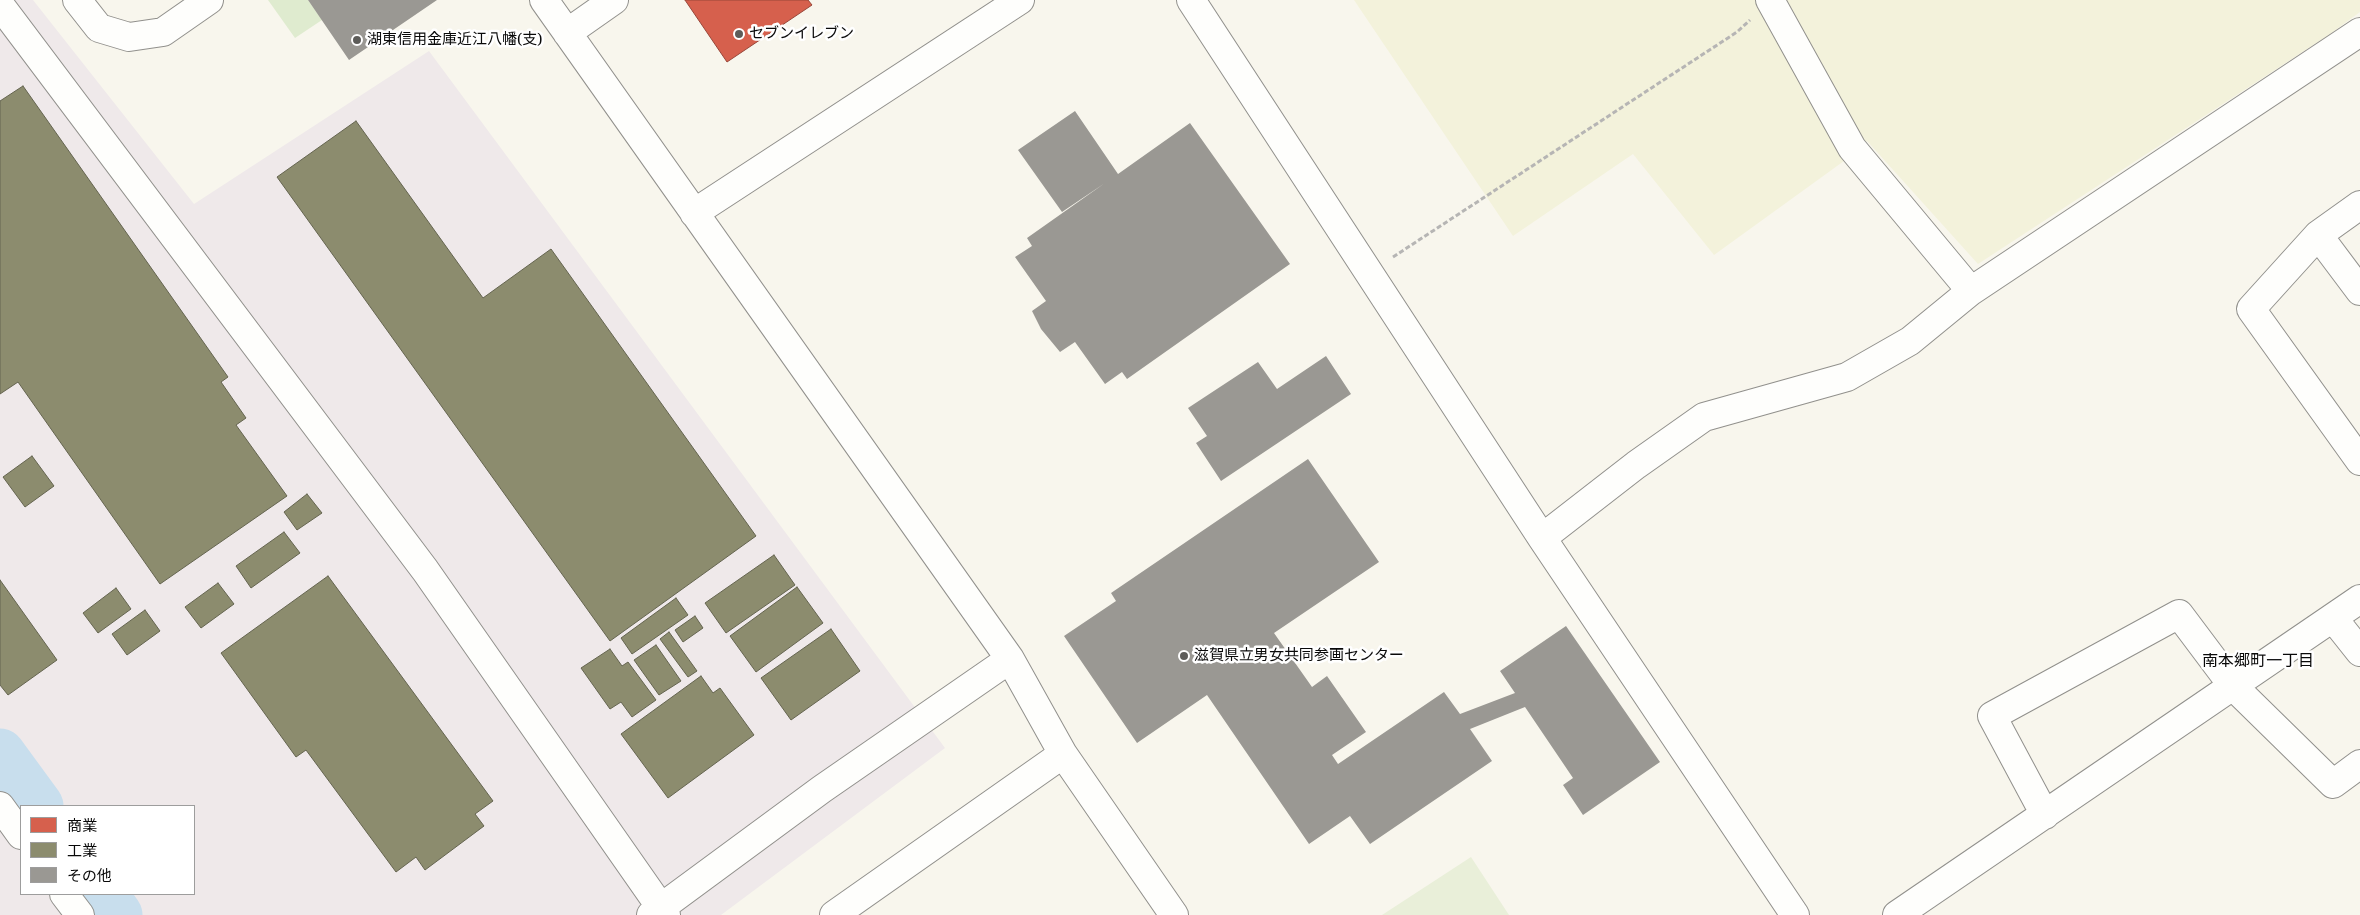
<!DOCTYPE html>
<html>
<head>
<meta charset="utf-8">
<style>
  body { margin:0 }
  #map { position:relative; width:2360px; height:915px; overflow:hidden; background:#f8f6ed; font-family:"Noto Serif","Noto Sans JP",serif }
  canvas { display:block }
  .legend { position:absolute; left:20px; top:805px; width:175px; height:90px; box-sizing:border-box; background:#fff; border:1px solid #9d9d9d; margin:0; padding:6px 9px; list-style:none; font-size:15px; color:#090909 }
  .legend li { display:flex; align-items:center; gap:10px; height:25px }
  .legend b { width:25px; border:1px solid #9d9d9d }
</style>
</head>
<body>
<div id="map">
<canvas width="2360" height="915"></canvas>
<ul class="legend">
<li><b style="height:14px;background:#d6604d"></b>商業</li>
<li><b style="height:14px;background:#8c8c6e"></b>工業</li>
<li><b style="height:14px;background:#9a9893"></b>その他</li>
</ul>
</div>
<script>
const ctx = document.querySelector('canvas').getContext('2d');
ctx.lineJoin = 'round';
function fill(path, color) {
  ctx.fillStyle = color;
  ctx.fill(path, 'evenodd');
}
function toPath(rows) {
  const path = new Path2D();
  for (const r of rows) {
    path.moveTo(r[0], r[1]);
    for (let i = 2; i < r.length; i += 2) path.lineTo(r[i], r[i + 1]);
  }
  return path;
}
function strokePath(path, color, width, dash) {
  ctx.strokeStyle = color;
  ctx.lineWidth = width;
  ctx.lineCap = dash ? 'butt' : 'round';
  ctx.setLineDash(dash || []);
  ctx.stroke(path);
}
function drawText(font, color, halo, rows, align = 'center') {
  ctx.font = font + ' "Noto Serif","Noto Sans JP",serif';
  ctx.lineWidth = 5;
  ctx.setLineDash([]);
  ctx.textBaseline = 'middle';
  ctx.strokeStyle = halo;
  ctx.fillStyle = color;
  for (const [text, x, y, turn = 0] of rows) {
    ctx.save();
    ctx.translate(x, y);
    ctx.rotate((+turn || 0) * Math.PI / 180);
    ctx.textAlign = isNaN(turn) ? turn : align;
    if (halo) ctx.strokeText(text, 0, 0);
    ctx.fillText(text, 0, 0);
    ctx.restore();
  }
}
const industrial = toPath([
  [0,0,33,0,194,204,429,51,945,748,721,915,0,915],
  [21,806,194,806,194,894,21,894]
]);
const farmland = toPath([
  [1354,0,2360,0,2360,12,2330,34,1978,264,1867,141,1844,161,1714,255,1633,154,1513,236]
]);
const green = toPath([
  [268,0,308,0,322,20,295,38]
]);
const pitch = toPath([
  [1471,857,1509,915,1382,915]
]);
const shops = toPath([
  [685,0,808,0,812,5,727,62,685,0]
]);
const industry = toPath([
  [23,86,228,377,221,382,246,418,236,425,287,496,160,584,18,382,0,394,0,101,23,86],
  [356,121,483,298,551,249,756,536,610,641,277,177,356,121],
  [32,456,54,486,25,507,3,477,32,456],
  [307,494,322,513,297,530,284,512,307,494],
  [284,532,300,553,251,588,236,566,284,532],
  [774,555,795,585,726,633,705,603,774,555],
  [328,576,493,801,475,814,484,826,425,870,416,857,396,872,306,750,296,757,221,653,328,576],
  [0,580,57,660,8,695,0,685,0,580],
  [218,583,234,604,201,628,185,607,218,583],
  [797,587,823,623,756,672,730,636,797,587],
  [116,588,131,609,98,633,83,613,116,588],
  [676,598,688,615,632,654,621,638,676,598],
  [145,610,160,631,127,655,112,634,145,610],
  [695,616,703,628,683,642,675,630,695,616],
  [831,629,860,671,791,720,761,678,831,629],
  [669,632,697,671,688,677,660,639,669,632],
  [656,645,681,681,659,695,634,660,656,645],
  [610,649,622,666,628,662,656,700,632,717,621,702,610,709,581,668,610,649],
  [701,676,713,693,720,688,754,735,668,798,621,734,701,676]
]);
const river = toPath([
  [0,754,38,806],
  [102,894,117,915]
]);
const building = toPath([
  [308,0,437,0,349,60],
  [1075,111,1118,174,1190,123,1290,264,1127,379,1122,372,1105,384,1075,342,1060,352,1041,329,1032,311,1046,301,1015,257,1032,246,1027,238,1105,183,1062,212,1018,150],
  [1326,356,1351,394,1221,481,1196,443,1207,436,1188,408,1258,362,1277,389],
  [1308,459,1379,562,1274,633,1312,687,1327,676,1366,732,1332,755,1338,764,1444,692,1460,714,1515,693,1500,671,1566,626,1660,762,1583,815,1563,785,1573,778,1525,707,1470,729,1492,761,1370,844,1350,816,1309,844,1207,695,1137,743,1064,636,1116,601,1111,593]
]);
const path = toPath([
  [1393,257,1737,32,1750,20]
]);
const minor = toPath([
  [77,0,99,28,129,37,163,32,209,0],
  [544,0,1010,659,1063,754,1174,915],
  [1191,0,1542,538,1795,915],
  [1770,0,1852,148,1971,291],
  [0,5,425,570,666,915],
  [567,33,614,0],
  [2360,205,2318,235,2251,309,2360,461],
  [694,213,1020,0],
  [2318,235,2360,291],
  [1542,538,1636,465,1704,417,1847,377,1910,341,1971,291,2360,32],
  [2333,618,2360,652],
  [0,806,21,835],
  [2045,815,1992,716,2179,614,2233,686,2333,784,2360,764],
  [64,894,80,915],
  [651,915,822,789,1010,659],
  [834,915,1063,754],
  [1897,915,2360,599]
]);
const markers = [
  [739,34,5,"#5d5c59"],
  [357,40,5,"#5d5c59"],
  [1184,656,5,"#5d5c59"]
];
const poiNames = [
  ["セブンイレブン",749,34],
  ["湖東信用金庫近江八幡(支)",367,40],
  ["滋賀県立男女共同参画センター",1194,656]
];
const neighbourhoodNames = [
  ["南本郷町一丁目",2258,661]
];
fill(industrial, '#efe9ea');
fill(farmland, '#f3f2db');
fill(green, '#dfebcf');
fill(pitch, '#e9efd9');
fill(shops, '#d6604d');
strokePath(shops, '#984639', 1);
fill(industry, '#8c8c6e');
strokePath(industry, '#656550', 1);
strokePath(river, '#c8deed', 51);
fill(building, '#9a9893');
strokePath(minor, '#91908c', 30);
strokePath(path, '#b6b5b4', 3, [5, 2.5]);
strokePath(minor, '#fefefc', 28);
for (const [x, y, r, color] of markers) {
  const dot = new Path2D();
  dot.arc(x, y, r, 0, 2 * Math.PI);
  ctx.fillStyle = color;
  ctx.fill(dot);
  strokePath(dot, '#fff', 2);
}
drawText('15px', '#090909', '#fff', poiNames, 'left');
drawText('16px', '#090909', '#fff', neighbourhoodNames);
</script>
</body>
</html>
